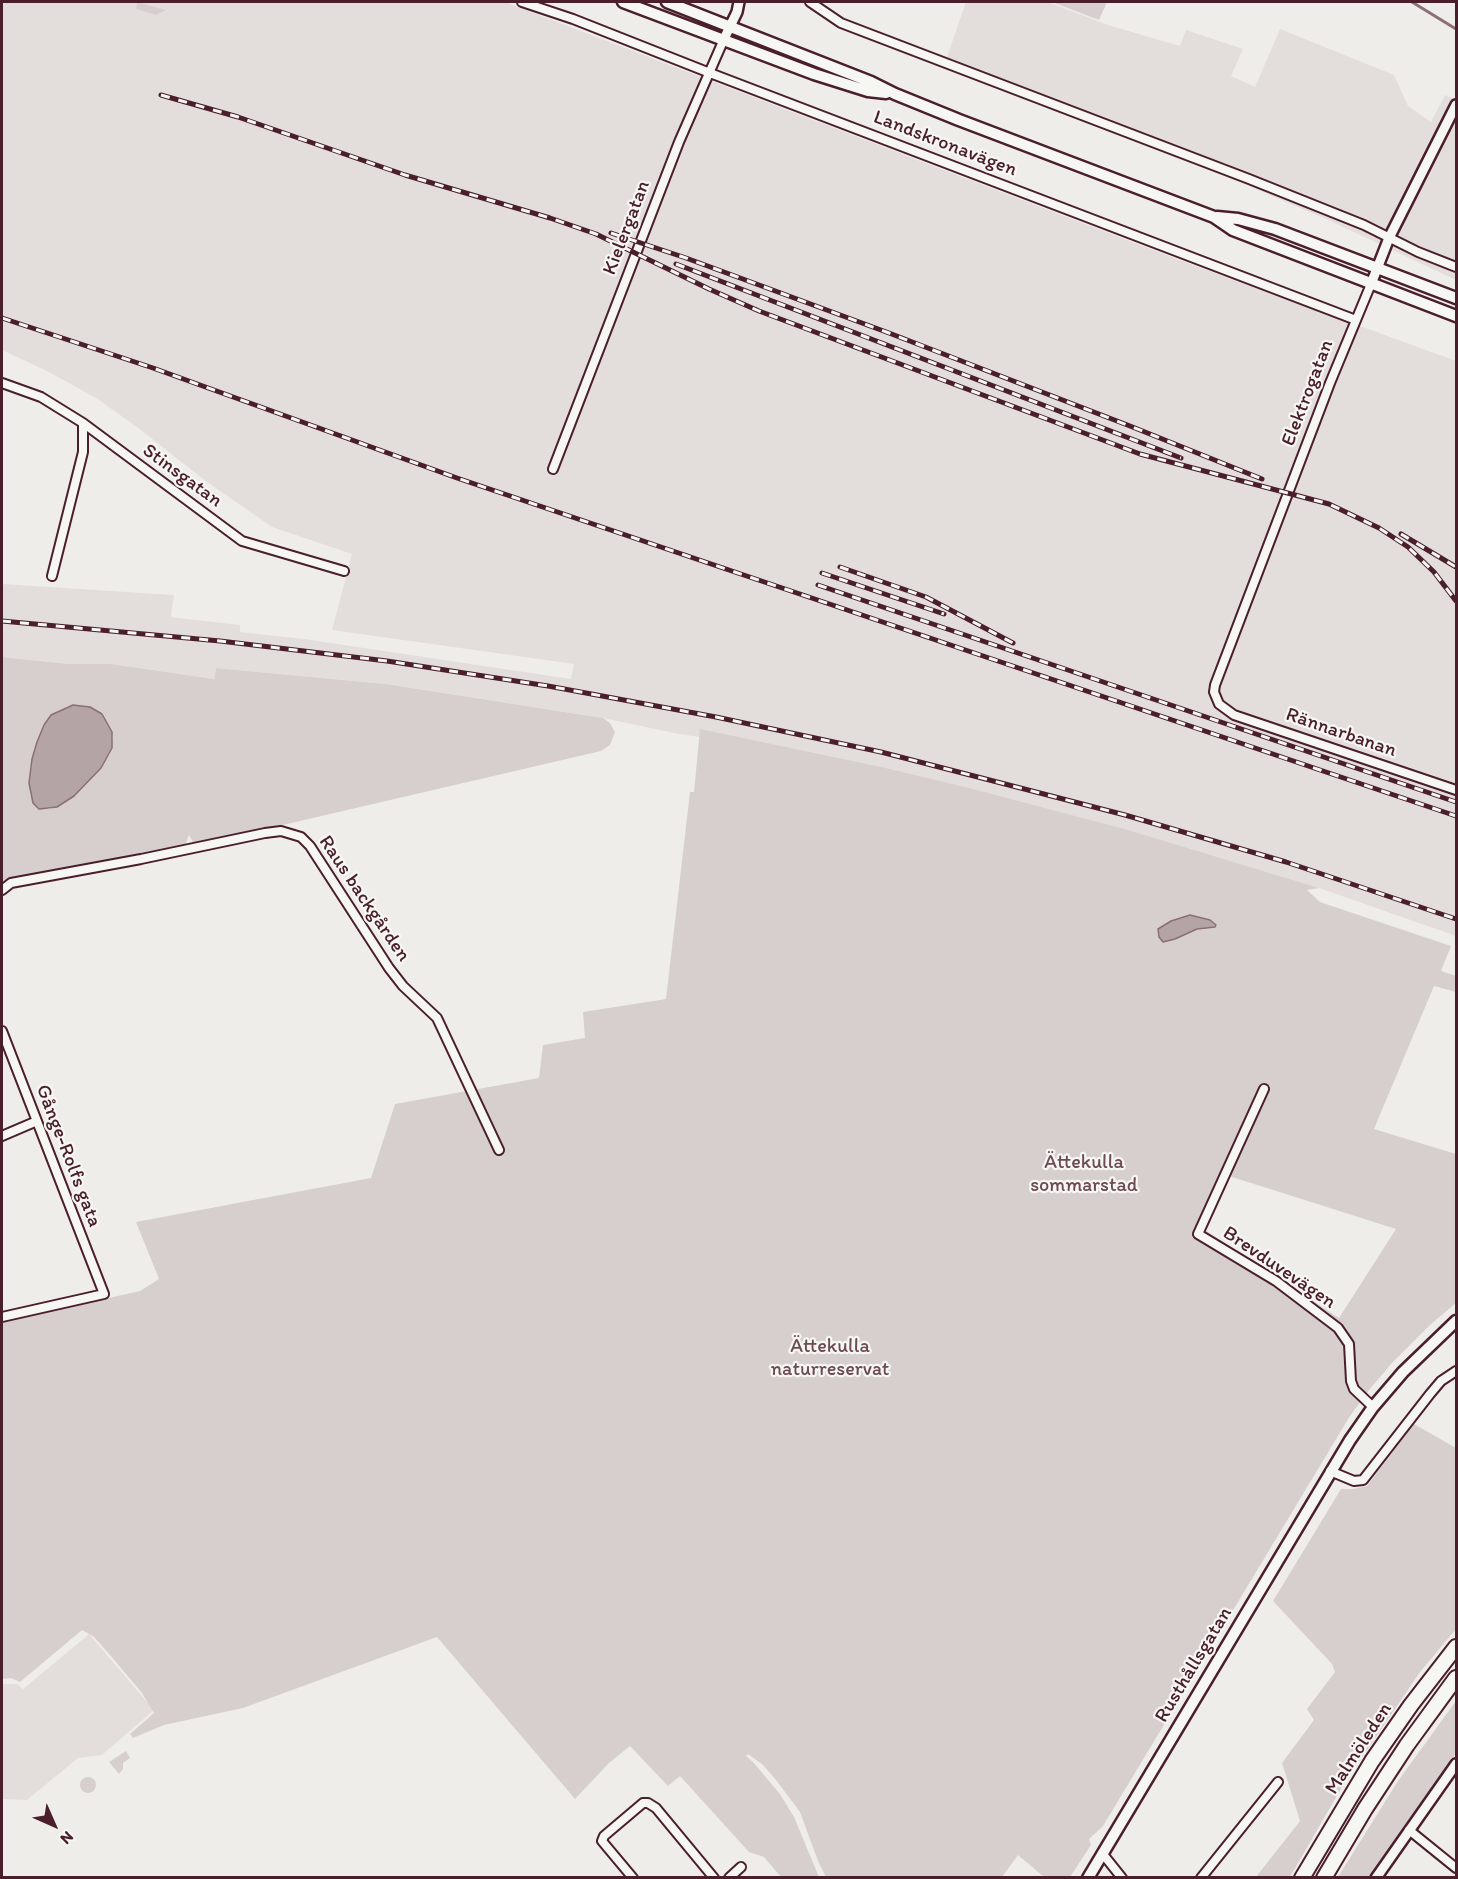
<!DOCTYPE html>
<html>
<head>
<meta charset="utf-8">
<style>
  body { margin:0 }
  #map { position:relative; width:1458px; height:1879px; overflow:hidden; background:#efedea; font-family:Itim,sans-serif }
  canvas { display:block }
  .frame { position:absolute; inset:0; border:3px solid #4a1f2b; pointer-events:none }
  .north { position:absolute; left:24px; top:1795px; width:60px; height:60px; -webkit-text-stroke:4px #f6f6f2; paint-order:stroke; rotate:135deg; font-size:16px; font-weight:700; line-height:24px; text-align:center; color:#4a1f2b }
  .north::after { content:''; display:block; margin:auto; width:21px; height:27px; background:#4a1f2b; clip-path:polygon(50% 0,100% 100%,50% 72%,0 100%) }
</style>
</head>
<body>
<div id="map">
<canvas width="1458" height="1879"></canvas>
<div class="frame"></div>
<div class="north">N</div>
</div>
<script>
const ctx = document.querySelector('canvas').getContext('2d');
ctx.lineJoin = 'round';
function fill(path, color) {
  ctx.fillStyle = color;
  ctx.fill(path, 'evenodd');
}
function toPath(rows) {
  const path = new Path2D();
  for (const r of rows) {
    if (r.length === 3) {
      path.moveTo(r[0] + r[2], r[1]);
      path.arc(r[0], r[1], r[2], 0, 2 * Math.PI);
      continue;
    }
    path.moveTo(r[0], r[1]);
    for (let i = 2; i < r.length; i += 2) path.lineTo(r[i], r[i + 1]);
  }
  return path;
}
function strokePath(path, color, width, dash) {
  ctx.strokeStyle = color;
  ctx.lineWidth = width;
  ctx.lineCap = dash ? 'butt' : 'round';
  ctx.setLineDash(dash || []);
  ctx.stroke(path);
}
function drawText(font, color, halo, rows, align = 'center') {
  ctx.font = font + ' Itim,sans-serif';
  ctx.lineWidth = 4.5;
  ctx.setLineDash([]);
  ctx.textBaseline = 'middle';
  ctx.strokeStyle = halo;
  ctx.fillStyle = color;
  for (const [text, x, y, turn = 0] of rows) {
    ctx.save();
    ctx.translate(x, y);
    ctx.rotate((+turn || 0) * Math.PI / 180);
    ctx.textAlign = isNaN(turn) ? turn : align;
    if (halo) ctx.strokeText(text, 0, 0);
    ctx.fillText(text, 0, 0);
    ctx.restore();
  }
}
const built = toPath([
  [2,2,505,2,1182,261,1456,361,1456,936,1319,888,1046,811,740,743,679,734,603,718,386,684,216,668,214,679,112,664,69,664,2,657,2,584,174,595,171,617,240,625,240,632,304,639,571,679,574,664,332,630,352,554,272,527,207,482,137,427,96,398,47,371,2,350],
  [966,2,1048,2,1108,25,1180,46,1186,30,1243,49,1231,76,1255,87,1280,29,1394,75,1408,106,1431,122,1445,95,1456,100,1456,280,1326,219,947,57],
  [89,1634,154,1710,102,1755,78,1758,27,1800,2,1799,2,1684,17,1684,23,1689]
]);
const green = toPath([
  [137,2,166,10,156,15,136,9],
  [1052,2,1107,2,1099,20],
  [2,657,69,664,112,664,214,679,216,668,386,684,603,718,610,723,615,732,610,745,601,751,201,844,194,844,189,835,184,848,2,881],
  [68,706,98,712,102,714,113,737,110,754,86,784,67,801,50,809,39,809,33,803,30,792,37,742,48,719],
  [700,729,881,767,969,788,1128,830,1319,888,1307,890,1320,902,1451,946,1441,971,1456,976,1456,992,1434,986,1374,1129,1456,1154,1456,1303,1430,1325,1392,1363,1369,1390,1350,1416,1103,1826,1089,1839,1091,1845,1070,1877,1044,1877,1018,1855,1002,1877,826,1877,818,1861,800,1812,776,1780,763,1765,748,1754,746,1756,753,1762,780,1794,794,1817,819,1877,781,1877,764,1857,749,1852,680,1776,668,1786,630,1746,609,1763,575,1799,437,1637,243,1708,164,1725,133,1738,130,1734,154,1713,142,1693,110,1655,94,1637,82,1630,20,1682,11,1678,2,1679,2,1322,140,1291,159,1279,136,1222,371,1178,395,1104,539,1078,543,1045,585,1038,583,1012,666,999,690,792,694,792],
  [1229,1176,1396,1229,1339,1318,1205,1230],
  [1414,1424,1456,1448,1456,1629,1420,1672,1342,1787,1290,1877,1256,1877,1300,1821,1282,1763,1314,1720,1307,1709,1335,1672,1332,1664,1273,1601,1341,1489,1353,1489,1367,1486],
  [1456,1701,1456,1753,1370,1877,1338,1877,1398,1781],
  [126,1751,130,1758,123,1763,123,1769,119,1774,109,1762],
  [88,1785,8]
]);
const water = toPath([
  [73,705,90,707,102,714,112,732,112,748,101,768,74,796,57,807,39,809,33,803,29,783,32,759,37,742,44,725,51,715,73,705],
  [1190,915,1210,920,1216,925,1215,927,1197,929,1175,939,1163,942,1159,937,1158,929,1171,921,1190,915]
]);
const stream = toPath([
  [1412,2,1456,29]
]);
const minor = toPath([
  [522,2,573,19,710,73,1356,320],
  [810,2,841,23,1249,179,1364,225,1418,252,1456,267],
  [1371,284,1330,383,1215,685,1214,692,1219,704,1234,715,1456,790],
  [2,383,41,397,83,423,83,452,52,576],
  [83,423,242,541,344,571],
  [553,469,679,142,724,39],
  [2,890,11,883,141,859,265,833,281,831,301,837,310,846,389,968,403,986,437,1018,499,1150],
  [2,1031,104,1294,2,1317],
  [1264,1089,1198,1234,1276,1281,1338,1328,1349,1344,1351,1381,1354,1389,1373,1407],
  [2,1136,37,1121],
  [1330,1471,1354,1481,1363,1480,1430,1394,1441,1381,1456,1371],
  [1409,1830,1456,1868],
  [1102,1853,1122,1878],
  [633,1878,602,1841,604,1836,643,1803,648,1803,656,1808,714,1878],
  [729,1878,741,1867],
  [1201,1878,1278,1782]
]);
const tertiary = toPath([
  [724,39,737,12,739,2],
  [1371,284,1389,238,1456,105],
  [1376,1878,1456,1764]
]);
const secondary = toPath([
  [623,2,814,74,868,91,886,93],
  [667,2,871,82,895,94,959,120,1214,217,1233,230,1456,316],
  [1217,217,1238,219,1275,229,1456,298],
  [1088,1878,1350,1440,1373,1407,1403,1372,1456,1321]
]);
const motorway = toPath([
  [1302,1878,1372,1761,1411,1705,1456,1647],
  [1324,1878,1365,1809,1407,1745,1456,1678]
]);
const rail = toPath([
  [161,95,238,117,405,175,550,218,596,234,709,289,759,311,1140,454,1329,504,1379,528,1408,547,1434,572,1456,601],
  [611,233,686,258,889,333,1130,426,1262,479],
  [676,264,1181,458],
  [2,318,153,368,457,478,1456,816],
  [1401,534,1456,567],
  [840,567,926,597,1013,643],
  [822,573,944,614],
  [818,585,1456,802],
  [2,621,220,641,387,661,548,686,716,717,881,752,1125,815,1286,862,1456,919]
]);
const streetNames = [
  ["Landskronavägen",945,144,21],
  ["Kielergatan",627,228,-69],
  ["Elektrogatan",1308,393,-69],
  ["Stinsgatan",182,476,36],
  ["Rännarbanan",1341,733,19],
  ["Raus backgården",364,899,56],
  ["Gånge-Rolfs gata",68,1156,69],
  ["Brevduvevägen",1279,1268,34],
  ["Rusthållsgatan",1194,1665,-59],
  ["Malmöleden",1359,1749,-57]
];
const parkNames = [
  ["Ättekulla",1084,1163],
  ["sommarstad",1084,1186],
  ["Ättekulla",830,1347],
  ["naturreservat",830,1370]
];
fill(built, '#e3dedc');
fill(green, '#d7cfce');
fill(water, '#b4a4a5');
strokePath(water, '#8a6f74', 1.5);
strokePath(stream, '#8a6f74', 3);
strokePath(minor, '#4a1f2b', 12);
strokePath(tertiary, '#4a1f2b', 14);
strokePath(secondary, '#4a1f2b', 15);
strokePath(motorway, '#4a1f2b', 18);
strokePath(minor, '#f6f6f2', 8);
strokePath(tertiary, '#f6f6f2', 9);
strokePath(secondary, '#f6f6f2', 10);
strokePath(motorway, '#f6f6f2', 14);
strokePath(rail, '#4a1f2b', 5);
strokePath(rail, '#f6f6f2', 3, [9]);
drawText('20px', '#4a1f2b', '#f6f6f2', streetNames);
drawText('20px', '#6d4b54', '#f6f6f2', parkNames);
</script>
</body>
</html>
